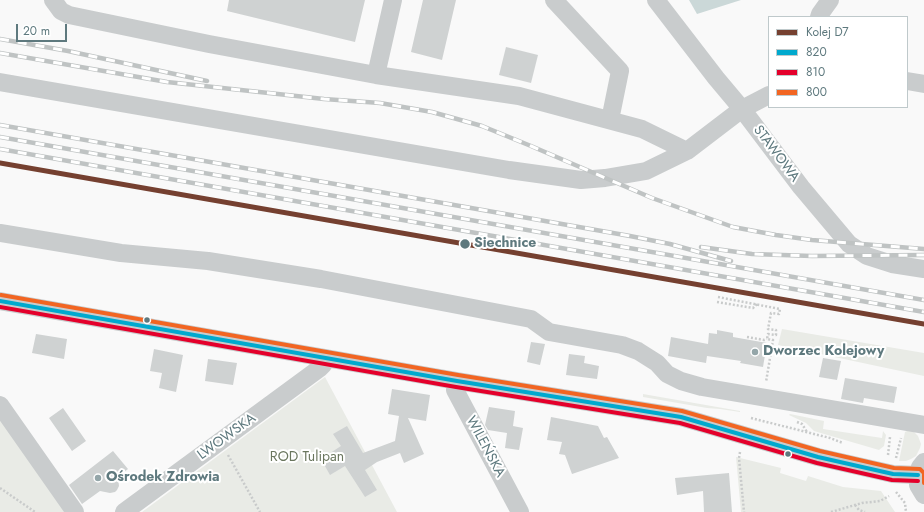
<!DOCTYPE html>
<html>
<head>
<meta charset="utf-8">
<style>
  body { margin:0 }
  #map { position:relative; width:924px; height:512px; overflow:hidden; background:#f9f9f9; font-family:Jost,sans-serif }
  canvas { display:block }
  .legend { position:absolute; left:768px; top:16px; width:140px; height:92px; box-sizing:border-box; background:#fff; border:1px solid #bfc9cb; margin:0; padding:5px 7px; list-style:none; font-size:12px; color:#5e797e }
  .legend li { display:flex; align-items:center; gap:8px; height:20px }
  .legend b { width:20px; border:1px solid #bfc9cb }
  .scale { position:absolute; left:16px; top:24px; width:51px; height:18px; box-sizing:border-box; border:2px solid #5e797e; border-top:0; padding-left:5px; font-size:12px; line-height:14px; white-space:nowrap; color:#5e797e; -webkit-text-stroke:3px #fff; paint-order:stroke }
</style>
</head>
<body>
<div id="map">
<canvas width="924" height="512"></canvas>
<ul class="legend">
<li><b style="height:5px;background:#754030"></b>Kolej D7</li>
<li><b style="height:5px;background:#00a9ce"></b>820</li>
<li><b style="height:5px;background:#e4002b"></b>810</li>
<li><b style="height:5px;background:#f26522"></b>800</li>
</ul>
<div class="scale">20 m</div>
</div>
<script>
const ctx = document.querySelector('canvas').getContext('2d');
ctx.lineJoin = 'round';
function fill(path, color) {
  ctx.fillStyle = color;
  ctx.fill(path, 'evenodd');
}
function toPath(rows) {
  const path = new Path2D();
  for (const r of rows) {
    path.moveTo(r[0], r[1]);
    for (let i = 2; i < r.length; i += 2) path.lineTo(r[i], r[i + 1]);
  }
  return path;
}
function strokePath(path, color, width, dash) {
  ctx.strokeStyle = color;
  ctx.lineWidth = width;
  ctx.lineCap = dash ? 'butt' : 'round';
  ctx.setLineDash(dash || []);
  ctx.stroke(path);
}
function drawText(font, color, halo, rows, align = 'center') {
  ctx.font = font + ' Jost,sans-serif';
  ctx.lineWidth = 4;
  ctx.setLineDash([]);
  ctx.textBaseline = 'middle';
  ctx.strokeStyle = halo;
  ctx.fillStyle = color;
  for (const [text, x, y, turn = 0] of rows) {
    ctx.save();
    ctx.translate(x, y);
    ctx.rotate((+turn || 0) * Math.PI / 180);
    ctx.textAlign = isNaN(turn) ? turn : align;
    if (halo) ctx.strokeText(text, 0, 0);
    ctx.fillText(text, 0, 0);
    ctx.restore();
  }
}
const green = toPath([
  [782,329,924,353,924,376,778,345],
  [325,377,397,512,142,512],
  [643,394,740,411,740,412,720,409,707,408,643,397],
  [790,414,824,421,823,429,882,438,883,431,886,435,884,446,879,450,814,431,806,423,789,415],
  [0,419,66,512,0,512],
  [909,430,914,432,918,436,921,444,920,448,916,456,911,459,906,461,899,461,905,432],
  [736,457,781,468,780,473,806,481,808,476,843,487,881,491,895,512,741,512]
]);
const water = toPath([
  [689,0,741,0,697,14]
]);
const building = toPath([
  [229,0,365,0,355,42,227,11],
  [423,0,456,0,442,60,411,52],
  [506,47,538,55,531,83,499,75],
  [717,330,733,333,733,337,767,343,763,367,740,363,741,361,707,356,706,363,668,356,671,337,708,344,709,333,717,334],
  [36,334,67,339,64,359,32,353],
  [531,342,545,344,540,365,527,362],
  [154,349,183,355,176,392,159,388,162,373,150,371],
  [569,354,585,356,584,363,599,366,597,379,566,375],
  [823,358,841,361,837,380,819,377],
  [208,359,237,363,233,385,205,381],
  [845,378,897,387,894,403,864,398,863,403,841,399],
  [392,389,430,395,426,421,408,418,424,454,404,463,400,453,377,462,365,470,377,490,365,497,345,466,330,475,321,459,341,446,333,434,347,426,363,453,395,441,399,416,388,414],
  [489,407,515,411,513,426,523,428,519,450,505,448,507,433,488,430,485,425],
  [63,408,86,441,72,451,49,418],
  [551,417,598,426,604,438,607,437,619,458,572,474,565,455,559,454,562,442,547,440],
  [113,451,128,469,118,477,119,486,117,490,115,492,110,493,100,491,82,504,69,485],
  [729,473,732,512,704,512,703,491,677,495,675,478]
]);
const path = toPath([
  [718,297,780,309,779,314,771,313,768,329,776,330,776,335,768,334,767,339,773,340,766,382],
  [717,302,753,308,757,304],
  [747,337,764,340,767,339],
  [751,418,830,438,843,443],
  [797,422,802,424,807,432],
  [740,452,739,458,744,512],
  [228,455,260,512],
  [888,455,890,437],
  [896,458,901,438],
  [0,488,35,512],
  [896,492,905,503,906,512],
  [855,505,859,510,865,512],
  [831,512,862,503,880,501,889,496]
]);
const minor = toPath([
  [53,0,61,11,69,15,209,44,376,75,519,96,642,129,687,151],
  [554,0,620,71,610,120],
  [656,0,716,78,742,109,801,187,849,244,867,256,892,264,924,269],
  [819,17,820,14,830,0],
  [376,75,393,0],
  [907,81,924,84],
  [0,82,509,170,581,180,605,178,646,171,687,151,742,109,769,95],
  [0,233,121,253,208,261,321,279,531,319,549,332,622,345,638,351,657,363,667,374,681,381,702,387,924,425],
  [0,301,457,381,681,417,818,457,893,474,918,475],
  [457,381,455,390,520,512],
  [0,405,75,512],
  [924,462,920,467,918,475,918,485,924,495],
  [124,512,320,368,323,365,326,358]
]);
const rail = toPath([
  [0,39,68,51,207,81],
  [0,53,167,82,324,99,380,103,432,112,482,126,531,146,652,198,733,227,776,235,812,240,924,249],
  [0,125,630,236,670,244,731,261],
  [0,137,924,300],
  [0,149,924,312],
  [701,247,752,254,812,256,924,255]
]);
const bus1 = toPath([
  [0,301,457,381,681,417,818,457,893,474,918,475]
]);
const bus2 = toPath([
  [0,307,456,387,680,423,817,463,892,480,918,481]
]);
const bus3 = toPath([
  [1,295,458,375,682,411,820,451,894,468,920,469,924,473,924,483]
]);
const rail1 = toPath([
  [0,163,924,324]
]);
const markers = [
  [465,244,5.5,"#5e797e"],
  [147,320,3.5,"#5e797e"],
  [755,352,4,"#94a6a9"],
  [788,454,3.5,"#5e797e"],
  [98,478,4,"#94a6a9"]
];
const streetNames = [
  ["STAWOWA",776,154,53],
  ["LWOWSKA",227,437,-36],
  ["WILEŃSKA",485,447,62]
];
const stopNames = [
  ["Siechnice",474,244]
];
const poiNames = [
  ["Dworzec Kolejowy",763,352],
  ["Ośrodek Zdrowia",106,478]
];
const parkNames = [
  ["ROD Tulipan",307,458]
];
fill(green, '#e9ebe6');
fill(water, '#cbd8d8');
fill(building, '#cfd2d2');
strokePath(path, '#c9cbcb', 2.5, [2, 2]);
strokePath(minor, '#c9cccd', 18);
strokePath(rail, '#bfc3c3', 4.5);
strokePath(rail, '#fff', 3, [9]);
strokePath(bus1, '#00a9ce', 4);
strokePath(bus2, '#e4002b', 4);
strokePath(bus3, '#f26522', 4);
strokePath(rail1, '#754030', 5);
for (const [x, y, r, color] of markers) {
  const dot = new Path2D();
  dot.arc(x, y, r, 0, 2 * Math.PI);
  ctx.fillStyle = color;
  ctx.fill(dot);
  strokePath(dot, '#fff', 1.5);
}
drawText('14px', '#5e797e', '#fff', streetNames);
drawText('bold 14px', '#5e797e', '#fff', stopNames, 'left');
drawText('bold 14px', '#5e797e', '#fff', poiNames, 'left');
drawText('14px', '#6a765e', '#fff', parkNames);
</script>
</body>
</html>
